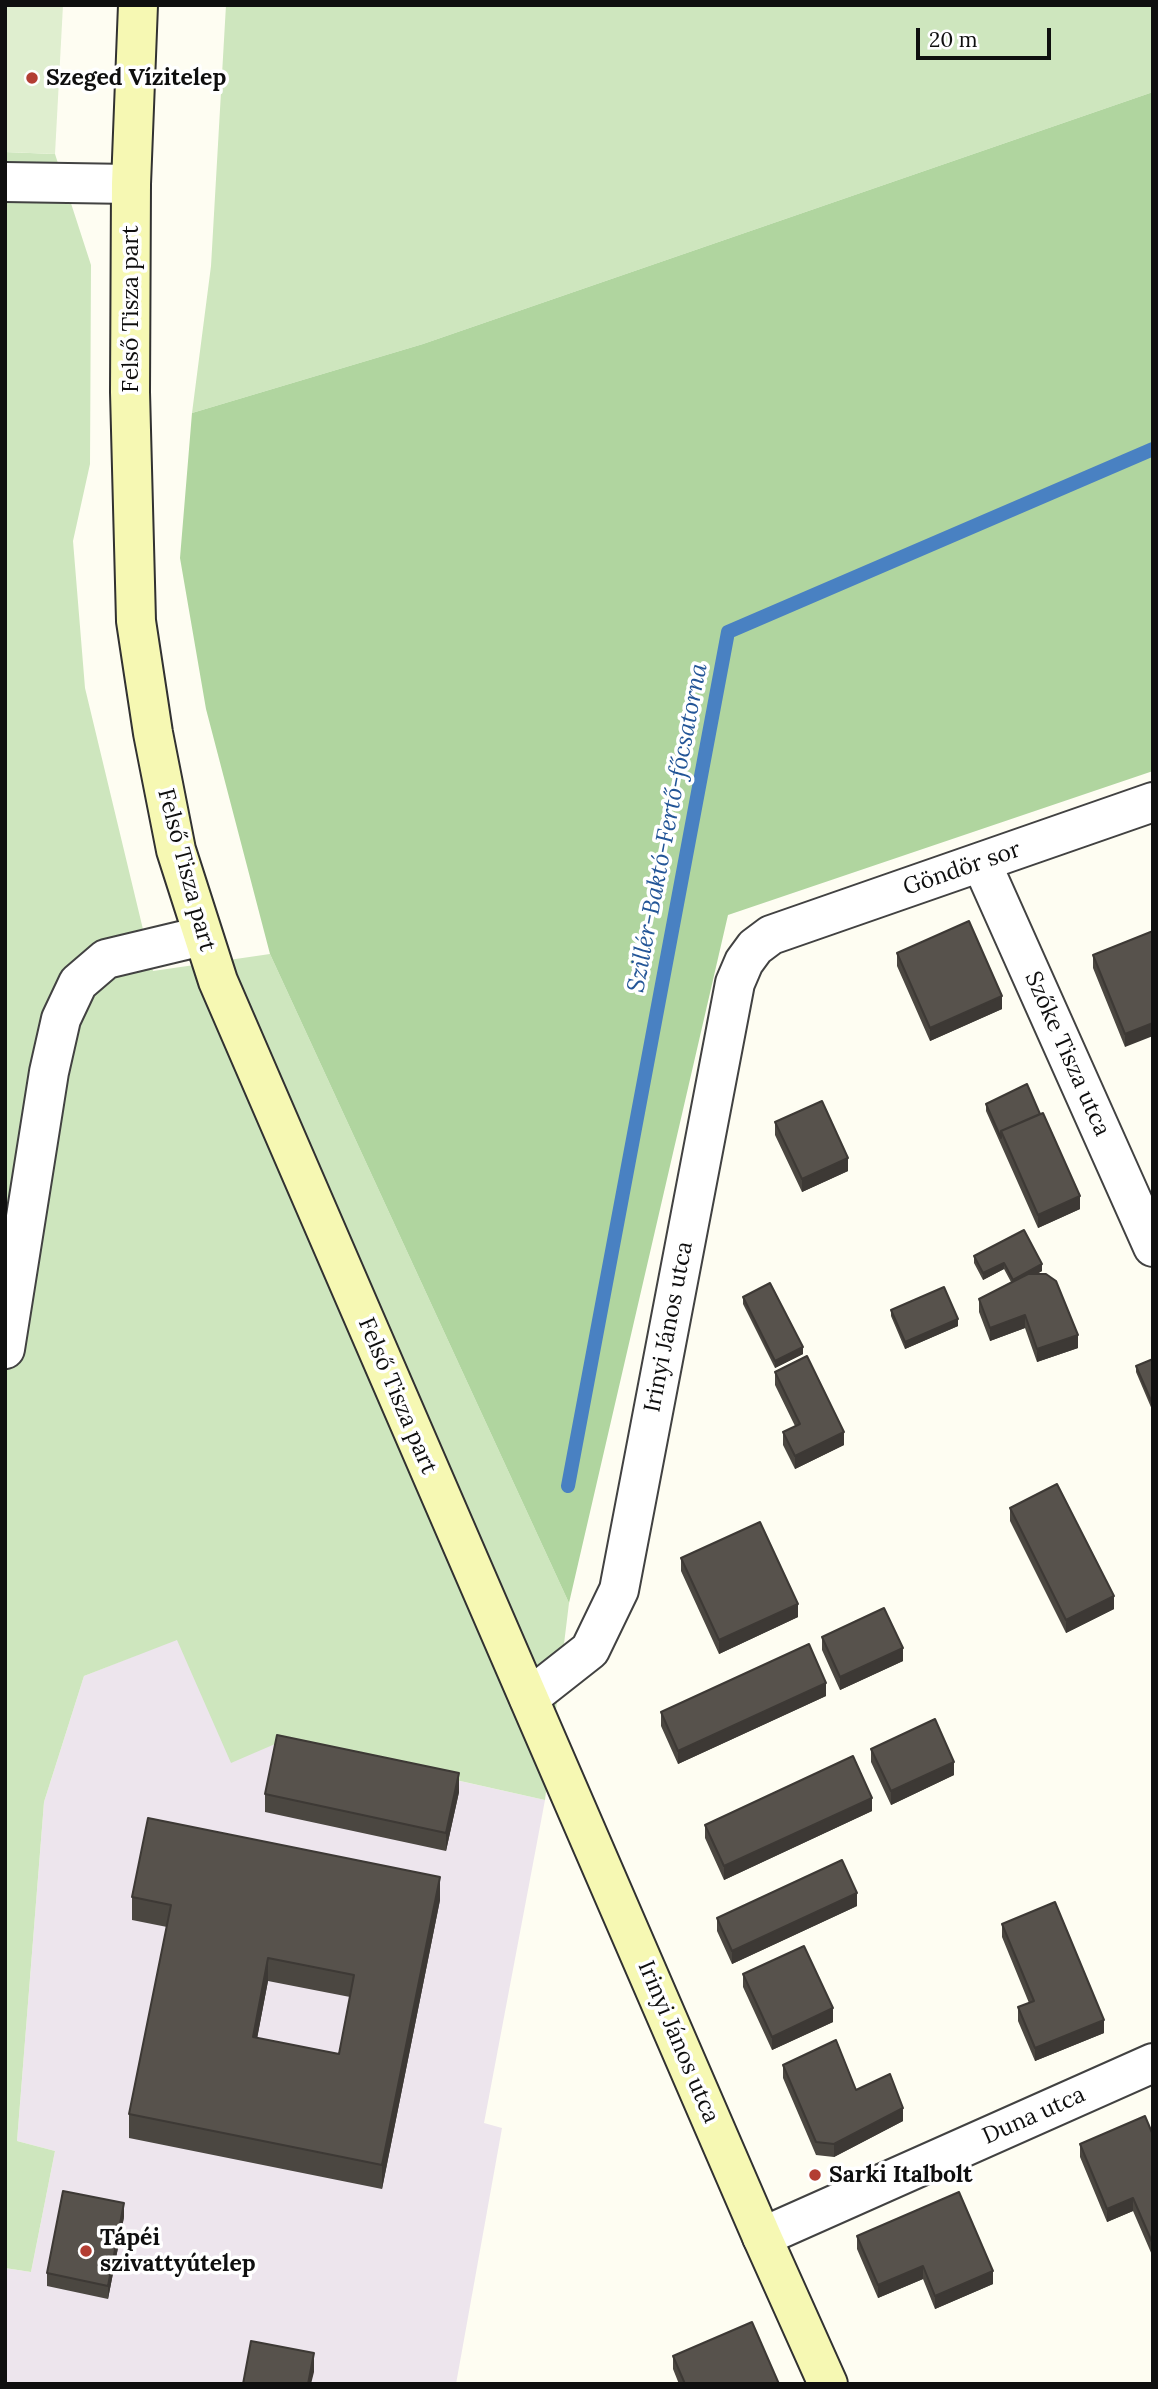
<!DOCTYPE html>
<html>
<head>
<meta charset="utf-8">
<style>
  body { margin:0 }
  #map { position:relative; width:1158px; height:2389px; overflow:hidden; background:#fefdf2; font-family:Lora,serif }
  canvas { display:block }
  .frame { position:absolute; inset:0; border:7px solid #0f0f0f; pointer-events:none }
  .scale { position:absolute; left:916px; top:28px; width:135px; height:32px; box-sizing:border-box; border:4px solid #0f0f0f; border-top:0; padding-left:9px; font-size:21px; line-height:24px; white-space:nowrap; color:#0f0f0f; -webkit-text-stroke:5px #fff; paint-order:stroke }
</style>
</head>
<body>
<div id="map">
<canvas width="1158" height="2389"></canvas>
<div class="frame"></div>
<div class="scale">20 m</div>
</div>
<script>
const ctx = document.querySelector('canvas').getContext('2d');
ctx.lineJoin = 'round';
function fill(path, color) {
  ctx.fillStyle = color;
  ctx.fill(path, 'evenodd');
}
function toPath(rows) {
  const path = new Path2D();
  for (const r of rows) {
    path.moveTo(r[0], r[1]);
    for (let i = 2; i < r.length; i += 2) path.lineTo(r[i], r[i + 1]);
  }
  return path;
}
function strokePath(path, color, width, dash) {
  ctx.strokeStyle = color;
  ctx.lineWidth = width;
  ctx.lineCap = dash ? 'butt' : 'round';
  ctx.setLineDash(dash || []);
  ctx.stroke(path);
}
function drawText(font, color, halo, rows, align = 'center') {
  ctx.font = font + ' Lora,serif';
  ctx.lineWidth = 7;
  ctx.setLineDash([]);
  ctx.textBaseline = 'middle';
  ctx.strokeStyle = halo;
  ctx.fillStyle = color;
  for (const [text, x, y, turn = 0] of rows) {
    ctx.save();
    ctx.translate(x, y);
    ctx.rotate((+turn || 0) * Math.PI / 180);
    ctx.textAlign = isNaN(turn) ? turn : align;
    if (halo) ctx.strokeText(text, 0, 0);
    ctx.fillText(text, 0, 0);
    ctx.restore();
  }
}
const industrial = toPath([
  [177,1639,281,1741,545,1800,484,2123,502,2128,456,2384,5,2384,5,2268,31,2272,55,2151,17,2141,44,1802,84,1676]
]);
const green = toPath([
  [226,5,1153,5,1153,92,423,344,192,413,211,266],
  [5,152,55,154,91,265,90,464,73,541,85,688,153,971,270,954,569,1603,545,1800,282,1741,231,1763,177,1640,84,1676,44,1802,17,2141,55,2151,31,2272,5,2268]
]);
const forest = toPath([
  [1153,92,1153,771,728,915,569,1603,270,954,206,709,180,558,192,413,423,344]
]);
const pitch = toPath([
  [5,5,63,5,55,154,5,152]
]);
const stream = toPath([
  [568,1486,728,632,1153,449]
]);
const street = toPath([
  [5,182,131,184],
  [981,862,1153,1247],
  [5,1349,49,1072,61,1019,78,983,106,959,202,936],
  [529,1698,590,1650,619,1590,735,983,744,962,755,947,771,935,1153,802],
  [762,2237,1153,2063]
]);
const secondary = toPath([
  [138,5,131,184,130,392,136,621,153,733,176,850,218,981,762,2237,828,2384]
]);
const wall = toPath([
  [1153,931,1125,1047,1093,968,1093,955],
  [897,953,1002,1009,930,1041,897,966],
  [986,1104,1080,1209,1038,1228,986,1111],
  [775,1122,848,1171,802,1192,775,1135],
  [974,1256,1042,1271,1037,1274,1078,1348,1037,1362,1025,1328,990,1341,979,1312,979,1299,1011,1282,1004,1269,983,1280,974,1263],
  [743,1297,803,1354,775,1368,743,1304],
  [891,1310,958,1326,905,1349,891,1316],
  [1153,1359,1153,1412,1136,1372,1136,1366],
  [775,1372,844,1445,795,1469,783,1445,783,1432,795,1426,775,1385],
  [1010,1508,1114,1609,1066,1633,1010,1521],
  [681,1558,798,1617,719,1654,681,1571],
  [822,1637,903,1661,840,1690,822,1650],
  [826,1696,678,1764,661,1726,661,1712],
  [871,1749,954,1775,891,1805,871,1762],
  [459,1792,446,1851,265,1812,265,1794],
  [872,1811,724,1880,705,1838,705,1825],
  [132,1897,440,1900,382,2189,129,2138,129,2114,167,1927,132,1920],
  [268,1981,350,1997,339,2054,257,2038],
  [857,1906,732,1964,717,1931,717,1918],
  [1002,1924,1104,2033,1035,2061,1018,2021,1018,2007,1029,2003,1002,1937],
  [743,1974,833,2022,772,2050,743,1987],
  [783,2065,856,2090,903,2121,834,2157,816,2155,783,2078],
  [1153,2135,1152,2255,1133,2211,1107,2222,1080,2157,1080,2144],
  [124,2217,108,2299,47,2286,47,2273],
  [857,2236,993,2284,935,2309,923,2279,878,2298,857,2249],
  [673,2356,779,2384,679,2384,673,2369]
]);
const shadedWall = toPath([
  [1002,996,1002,1009,930,1041,930,1028],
  [1153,1023,1153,1036,1125,1047,1125,1034],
  [848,1158,848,1171,802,1192,802,1179],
  [1080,1196,1080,1209,1038,1228,1038,1215],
  [1004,1263,1004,1269,983,1280,983,1273],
  [1042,1264,1042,1271,1013,1286,1013,1280],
  [1025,1315,1025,1328,990,1341,990,1328],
  [958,1319,958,1326,905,1349,905,1342],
  [1078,1335,1078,1348,1037,1362,1037,1349],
  [803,1347,803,1354,775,1368,775,1361],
  [844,1432,844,1445,795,1469,795,1456],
  [1114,1596,1114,1609,1066,1633,1066,1620],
  [798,1604,798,1617,719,1654,719,1640],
  [903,1648,903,1661,840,1690,840,1677],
  [826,1683,826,1696,678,1764,678,1751],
  [954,1762,954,1775,891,1805,891,1791],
  [459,1773,459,1792,446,1851,446,1833],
  [872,1798,872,1811,724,1880,724,1866],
  [440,1877,440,1900,382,2189,382,2165],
  [857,1893,857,1906,732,1964,732,1951],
  [268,1958,268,1981,253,2060,253,2037],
  [833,2008,833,2022,772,2050,772,2037],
  [1104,2020,1104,2033,1035,2061,1035,2048],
  [903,2108,903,2121,834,2157,834,2144],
  [1133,2198,1133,2211,1107,2222,1107,2209],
  [124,2203,124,2217,108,2299,108,2286],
  [923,2266,923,2279,878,2298,878,2285],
  [993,2271,993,2284,935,2309,935,2296],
  [314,2353,314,2372,311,2384,308,2384]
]);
const building = toPath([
  [969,921,1002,996,930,1028,897,953,969,921],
  [1153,931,1153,1023,1125,1034,1093,955,1153,931],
  [1027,1084,1040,1114,1001,1131,1001,1138,986,1104,1027,1084],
  [822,1101,848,1158,802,1179,775,1122,822,1101],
  [1043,1113,1080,1196,1038,1215,1001,1131,1043,1113],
  [1024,1230,1042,1264,1013,1280,1004,1263,983,1273,974,1256,1024,1230],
  [1028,1274,1046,1274,1056,1281,1078,1335,1037,1349,1025,1315,990,1328,979,1299,1028,1274],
  [770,1283,803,1347,775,1361,743,1297,770,1283],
  [944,1287,958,1319,905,1342,891,1310,944,1287],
  [807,1356,844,1432,795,1456,783,1432,800,1424,775,1372,807,1356],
  [1153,1359,1153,1405,1136,1366,1153,1359],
  [1057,1484,1114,1596,1066,1620,1010,1508,1057,1484],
  [760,1522,798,1604,719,1640,681,1558,760,1522],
  [884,1608,903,1648,840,1677,822,1637,884,1608],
  [809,1644,826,1683,678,1751,661,1712,809,1644],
  [935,1719,954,1762,891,1791,871,1749,935,1719],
  [277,1735,459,1773,446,1833,265,1794,277,1735],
  [853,1756,872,1798,724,1866,705,1825,853,1756],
  [148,1818,440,1877,382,2165,129,2114,171,1905,132,1897,148,1818],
  [268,1958,354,1975,339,2054,253,2037,268,1958],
  [842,1860,857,1893,732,1951,717,1918,842,1860],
  [1055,1902,1104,2020,1035,2048,1018,2007,1034,2001,1002,1924,1055,1902],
  [804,1946,833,2008,772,2037,743,1974,804,1946],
  [836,2040,856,2090,890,2074,903,2108,834,2144,816,2142,783,2065,836,2040],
  [1145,2116,1153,2135,1152,2242,1133,2198,1107,2209,1080,2144,1145,2116],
  [63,2191,124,2203,108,2286,47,2273,63,2191],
  [959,2192,993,2271,935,2296,923,2266,878,2285,857,2236,959,2192],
  [752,2322,779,2384,685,2384,673,2356,752,2322],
  [251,2341,314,2353,308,2384,243,2384,251,2341]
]);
const markers = [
  [32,78,7,"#b33e33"],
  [815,2175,7,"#b33e33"],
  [86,2251,7,"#b33e33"]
];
const poiNames = [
  ["Szeged Vízitelep",46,78],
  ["Sarki Italbolt",829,2175],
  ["Tápéi",100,2238],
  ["szivattyútelep",100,2264]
];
const streetNames = [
  ["Felső Tisza part",131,309,-90],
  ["Göndör sor",962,869,-19],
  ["Felső Tisza part",186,870,75],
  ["Szőke Tisza utca",1067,1054,66],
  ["Irinyi János utca",669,1327,-79],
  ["Felső Tisza part",397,1396,67],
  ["Irinyi János utca",678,2042,67],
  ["Duna utca",1034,2116,-24]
];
const waterNames = [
  ["Szillér-Baktó-Fertő-főcsatorna",668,828,-79]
];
fill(industrial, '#ede5ed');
fill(green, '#cee6be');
fill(forest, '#b0d59f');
fill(pitch, '#dfeecf');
strokePath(stream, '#4981c2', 14);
strokePath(street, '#424242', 42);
strokePath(secondary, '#313131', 42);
strokePath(street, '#fff', 38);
strokePath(secondary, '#f6f8b3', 38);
fill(wall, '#4b4741');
fill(shadedWall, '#3d3935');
fill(building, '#57524c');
strokePath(building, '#3d3935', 2);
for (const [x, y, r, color] of markers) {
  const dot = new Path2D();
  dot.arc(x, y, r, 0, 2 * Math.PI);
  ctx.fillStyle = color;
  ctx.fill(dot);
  strokePath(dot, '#fff', 2.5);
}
drawText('bold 23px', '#0f0f0f', '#fff', poiNames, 'left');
drawText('23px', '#0f0f0f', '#fff', streetNames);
drawText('italic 24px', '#235597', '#fff', waterNames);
</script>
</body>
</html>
